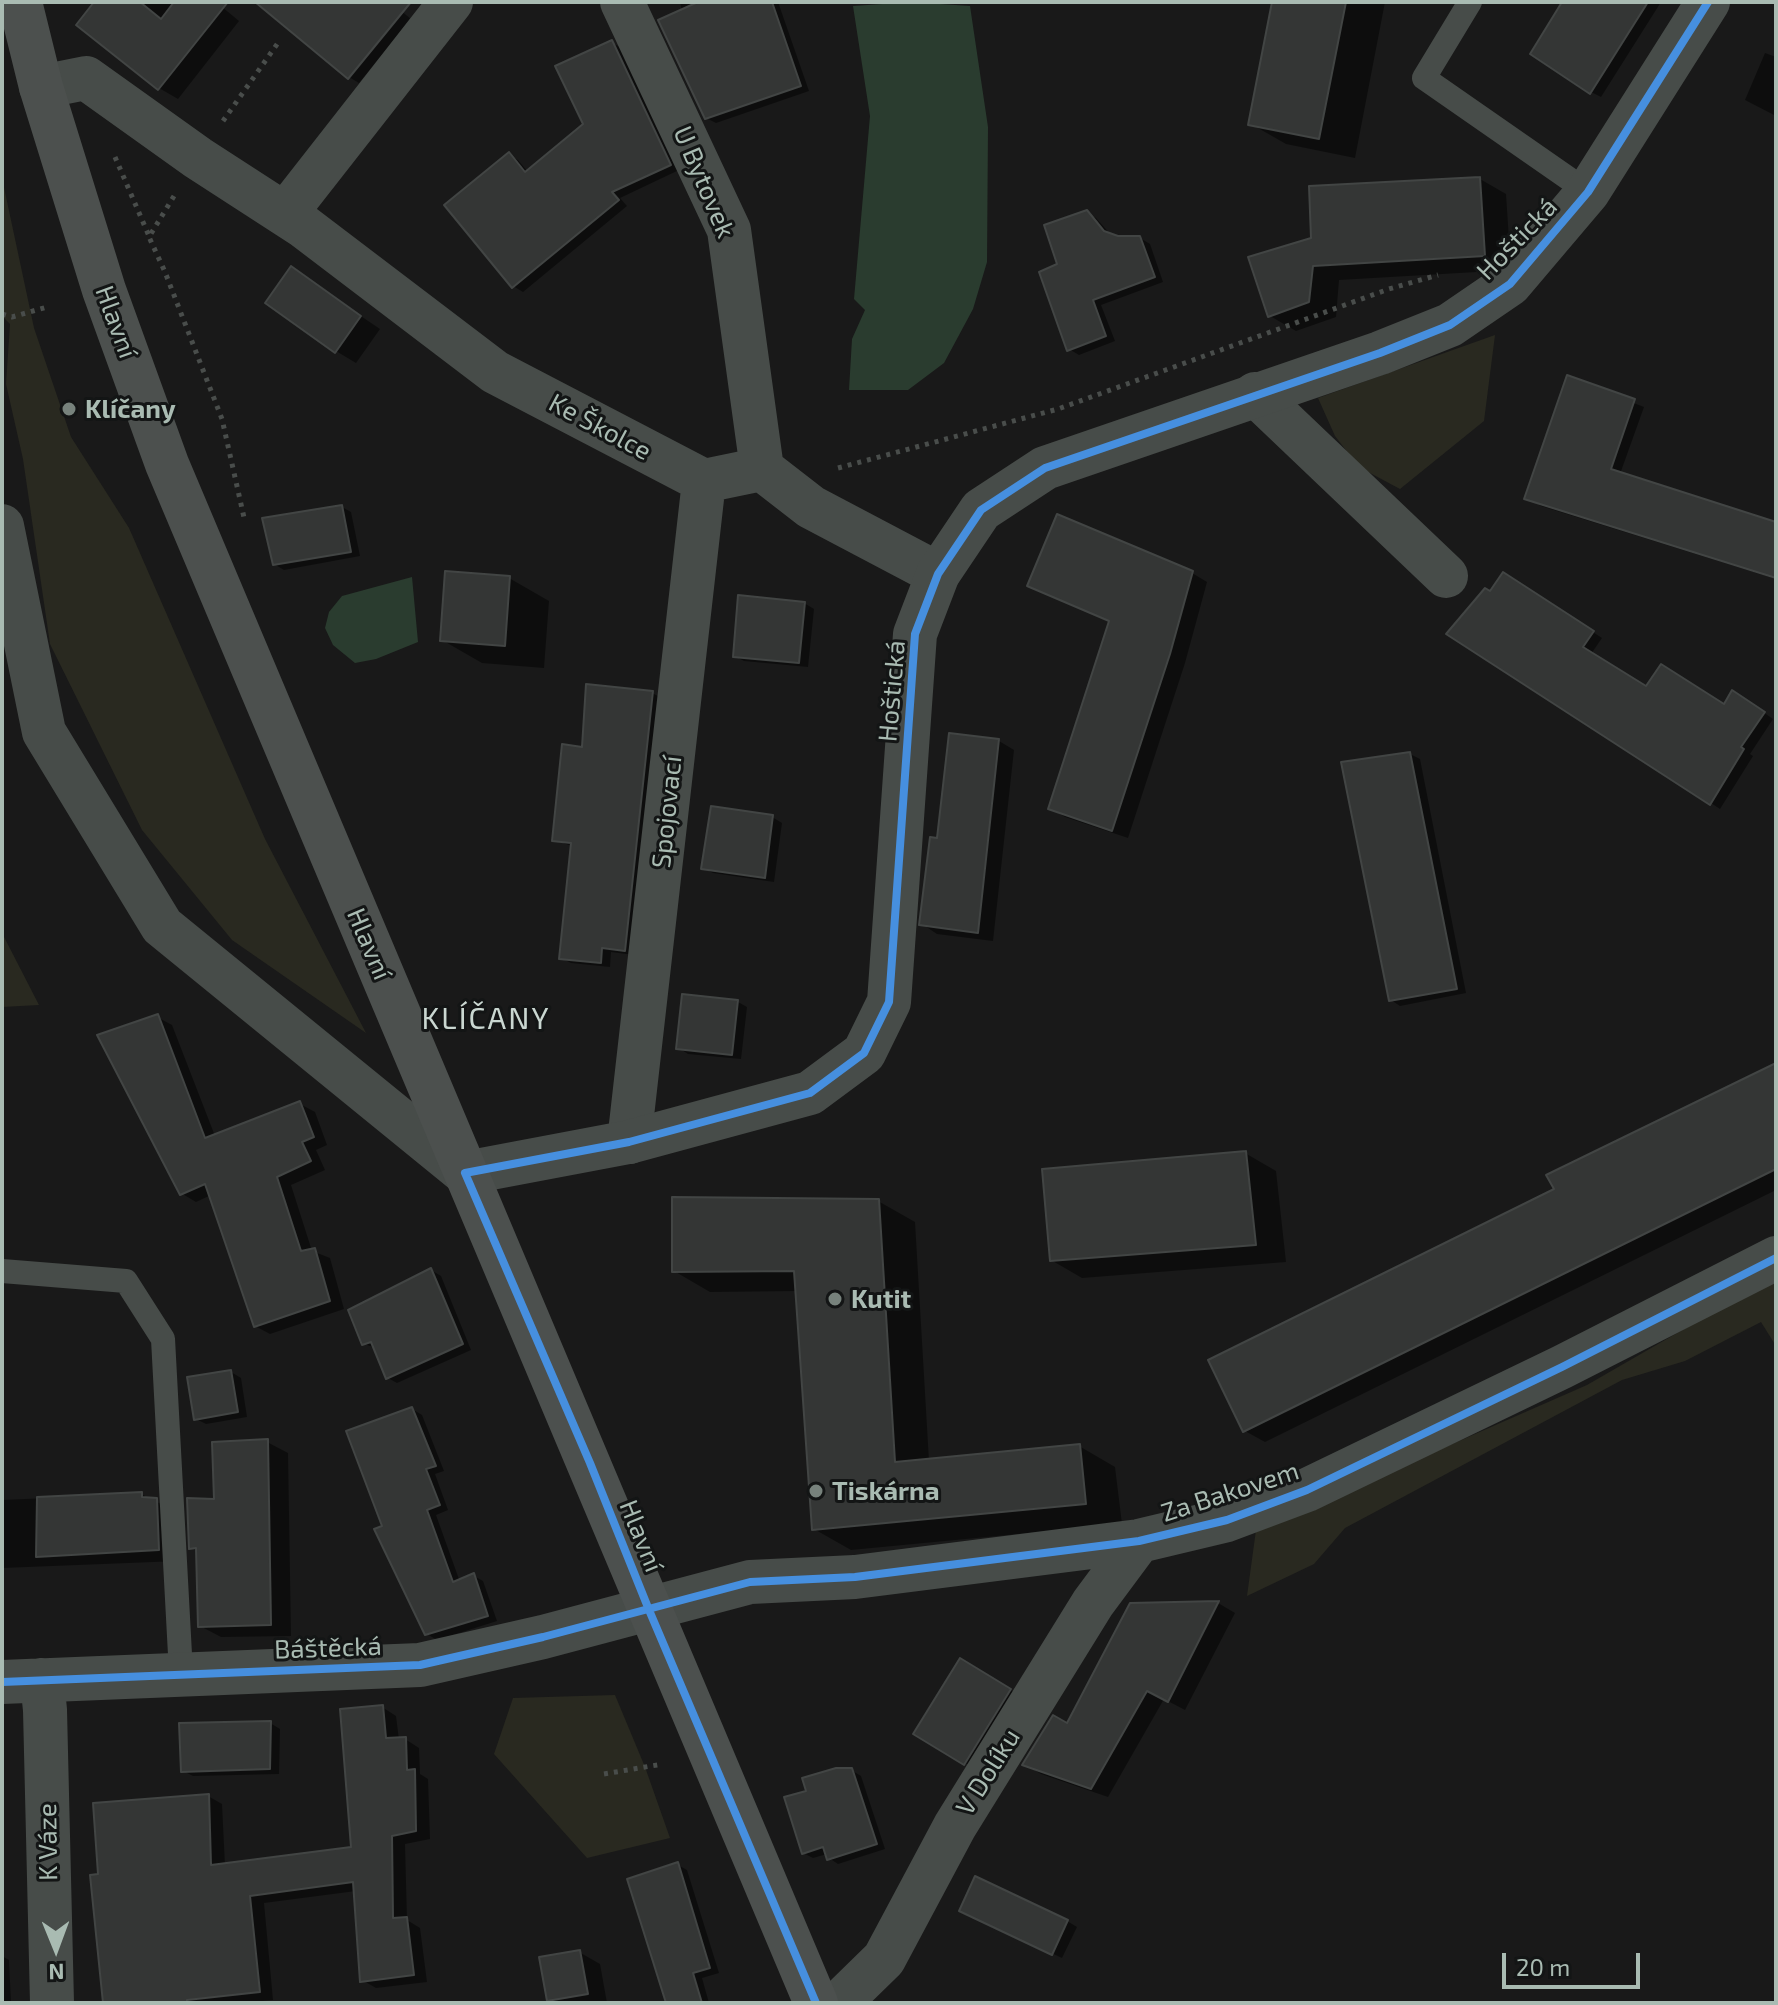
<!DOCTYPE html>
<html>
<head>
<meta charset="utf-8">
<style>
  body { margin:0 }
  #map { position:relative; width:1778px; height:2005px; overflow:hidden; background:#191919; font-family:"Exo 2",sans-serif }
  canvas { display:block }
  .frame { position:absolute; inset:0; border:4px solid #a9bbb2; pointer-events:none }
  .north { position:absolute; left:16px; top:1909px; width:80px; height:80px; -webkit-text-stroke:6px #131515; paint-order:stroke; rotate:179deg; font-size:22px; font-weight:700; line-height:32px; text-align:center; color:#a9bbb2 }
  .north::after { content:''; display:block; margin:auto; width:28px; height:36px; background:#a9bbb2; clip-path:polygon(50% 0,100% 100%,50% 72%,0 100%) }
  .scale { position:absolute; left:1502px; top:1953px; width:138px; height:36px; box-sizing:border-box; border:4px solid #a9bbb2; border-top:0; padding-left:10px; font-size:24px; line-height:28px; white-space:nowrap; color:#a9bbb2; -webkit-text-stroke:6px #131515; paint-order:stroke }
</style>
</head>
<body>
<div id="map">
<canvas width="1778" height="2005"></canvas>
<div class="frame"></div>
<div class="north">N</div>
<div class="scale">20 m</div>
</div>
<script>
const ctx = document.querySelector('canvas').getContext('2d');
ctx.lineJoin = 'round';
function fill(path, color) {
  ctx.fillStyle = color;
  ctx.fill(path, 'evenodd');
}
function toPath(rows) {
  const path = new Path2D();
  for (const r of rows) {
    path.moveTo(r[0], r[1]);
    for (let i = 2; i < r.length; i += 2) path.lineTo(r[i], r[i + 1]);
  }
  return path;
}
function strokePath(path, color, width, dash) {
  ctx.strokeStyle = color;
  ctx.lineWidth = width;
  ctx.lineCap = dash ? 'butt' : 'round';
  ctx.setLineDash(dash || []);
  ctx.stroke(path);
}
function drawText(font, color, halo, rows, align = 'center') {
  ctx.font = font + ' "Exo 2",sans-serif';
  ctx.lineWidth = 6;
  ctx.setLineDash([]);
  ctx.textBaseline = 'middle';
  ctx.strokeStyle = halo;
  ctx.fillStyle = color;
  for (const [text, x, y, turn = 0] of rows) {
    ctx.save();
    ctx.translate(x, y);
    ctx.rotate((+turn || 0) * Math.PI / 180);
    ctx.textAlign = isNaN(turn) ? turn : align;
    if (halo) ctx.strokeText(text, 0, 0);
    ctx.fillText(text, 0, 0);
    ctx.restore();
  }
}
const green = toPath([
  [2,178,34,328,71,437,129,528,265,839,366,1033,232,940,142,830,50,644,23,459,6,384,10,324,2,316],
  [1495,335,1484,421,1400,489,1359,467,1335,436,1318,398],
  [2,933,39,1005,2,1007],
  [1776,1276,1776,1346,1761,1322,1685,1361,1622,1380,1345,1528,1314,1564,1247,1596,1256,1530,1587,1385],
  [615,1695,645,1767,670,1838,587,1858,494,1754,513,1698]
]);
const water = toPath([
  [911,2,970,6,988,127,987,262,973,309,944,363,908,390,849,390,852,339,865,310,854,299,870,116,853,6],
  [412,577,418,642,376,659,355,663,333,645,325,628,329,612,342,596]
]);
const shadow = toPath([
  [97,2,216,2,239,21,178,99,159,88,79,25],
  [277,2,390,2,411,19,359,83,349,77],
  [680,2,778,2,809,91,716,123,706,118],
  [1273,2,1385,2,1355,158,1286,144,1251,124],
  [1565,2,1661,2,1601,97,1591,92],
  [612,43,622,48,679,170,620,198,627,206,523,292,513,286,509,155,518,160,528,172,586,125],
  [1765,53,1776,57,1776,116,1745,100],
  [1480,179,1506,194,1511,270,1339,280,1336,317,1296,331,1270,316,1313,239],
  [1086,212,1096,218,1112,236,1140,238,1150,244,1163,282,1101,305,1115,341,1079,355,1069,349,1060,265],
  [291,269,380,329,356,363,336,351],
  [1569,378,1644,407,1620,474,1776,524,1776,579,1541,506,1531,500],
  [342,507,351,512,360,556,284,570,274,564],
  [1192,573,1207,582,1185,663,1128,838,1065,817,1050,808,1111,622,1029,585],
  [509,578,549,601,544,668,482,663,442,640],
  [1513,580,1602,638,1591,654,1647,688,1725,706,1743,698,1773,719,1750,754,1753,756,1720,809,1711,803,1491,594],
  [804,603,814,609,808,667,744,661,735,656],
  [652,693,662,698,634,955,611,952,610,967,571,963,561,958,572,846,554,840,584,749],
  [999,741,1014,750,993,941,937,934,922,924,939,840],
  [1410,754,1420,759,1466,993,1400,1006,1391,1000],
  [772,817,782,823,774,882,713,873,703,868],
  [738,1002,747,1007,741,1059,688,1054,679,1048],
  [157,1017,172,1025,215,1136,300,1104,315,1112,327,1145,316,1150,325,1170,291,1185,312,1251,330,1258,344,1309,270,1334,255,1326,211,1195,196,1202,181,1193],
  [1776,1065,1776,1190,1265,1442,1245,1431,1557,1190],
  [1245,1153,1276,1171,1286,1262,1082,1278,1051,1260],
  [878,1201,915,1222,929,1461,1079,1446,1115,1467,1122,1524,851,1550,814,1529,798,1291,710,1292,674,1271],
  [431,1270,441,1276,471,1350,397,1383,388,1378,376,1348,364,1344],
  [231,1372,241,1378,247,1417,206,1424,196,1419],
  [412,1409,422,1415,444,1471,435,1474,448,1510,436,1515,460,1582,474,1576,483,1581,497,1621,437,1640,427,1634,385,1528],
  [267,1442,288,1453,291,1636,221,1637,200,1626,198,1552,191,1547,216,1501],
  [141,1494,177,1512,179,1561,2,1568,2,1500],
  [1218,1603,1235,1613,1185,1710,1164,1699,1108,1797,1041,1774,1025,1764,1068,1726,1131,1605],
  [981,1672,1030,1702,985,1775,916,1733],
  [382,1707,396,1716,399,1740,405,1739,419,1748,420,1774,428,1779,430,1839,405,1844,407,1920,420,1928,427,1982,376,1988,362,1980,356,1891,264,1903,273,2000,240,2003,105,2003,100,1876,208,1796,222,1804,225,1866,353,1848],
  [270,1723,280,1729,279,1774,193,1776,183,1771],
  [851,1770,861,1776,885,1849,838,1864,829,1858,827,1854,813,1858,803,1853,808,1792],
  [678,1865,687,1870,719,1973,702,1978,709,2003,668,2003],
  [971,1915,1067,1921,1077,1927,1062,1958],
  [579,1952,600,1964,607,2003,554,2003,548,2000],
  [2,1956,9,1960,11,2003,2,2003]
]);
const building = toPath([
  [94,2,140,2,161,19,174,2,228,2,158,90,76,25,94,2],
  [255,2,411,2,348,79,255,2],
  [698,2,772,2,801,86,705,119,658,20,698,2],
  [1272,2,1346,2,1319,139,1248,125,1272,2],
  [1562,2,1648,2,1590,94,1530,54,1562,2],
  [612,40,671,165,612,192,619,200,512,288,444,205,509,152,525,172,583,124,555,66,612,40],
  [1480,177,1485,256,1313,266,1309,302,1268,317,1248,257,1311,238,1309,186,1480,177],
  [1087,210,1104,231,1118,236,1140,236,1155,277,1093,300,1106,336,1067,351,1039,272,1057,264,1044,225,1087,210],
  [291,266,361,316,335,353,265,303,291,266],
  [1567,375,1635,399,1611,469,1776,522,1776,578,1524,499,1567,375],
  [342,505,351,552,273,565,262,518,342,505],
  [1057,514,1193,571,1170,654,1112,831,1048,809,1109,621,1027,586,1057,514],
  [445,571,510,576,505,646,440,641,445,571],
  [1503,572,1594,631,1583,647,1646,686,1661,664,1724,704,1732,690,1765,712,1741,747,1744,749,1710,805,1446,634,1485,588,1490,591,1503,572],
  [738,595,805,602,799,663,733,657,738,595],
  [586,684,653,691,625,951,602,948,601,963,559,959,571,843,552,841,562,744,582,747,586,684],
  [949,733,999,739,978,933,919,925,930,837,937,838,949,733],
  [1410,752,1457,989,1389,1001,1341,762,1410,752],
  [711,806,773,815,765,878,701,869,711,806],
  [682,994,738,1000,732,1055,676,1049,682,994],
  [158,1014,205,1138,300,1101,314,1137,302,1142,311,1161,277,1177,301,1251,315,1248,330,1301,254,1327,205,1184,180,1195,97,1035,158,1014],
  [1776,1063,1776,1169,1243,1432,1208,1360,1554,1189,1546,1175,1776,1063],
  [1246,1151,1256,1245,1050,1261,1042,1169,1246,1151],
  [672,1197,879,1199,895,1462,1080,1444,1086,1504,812,1530,794,1271,672,1272,672,1197],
  [431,1268,463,1344,386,1379,371,1342,362,1345,348,1310,431,1268],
  [231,1370,238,1412,194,1420,187,1377,231,1370],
  [412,1407,436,1466,426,1469,440,1505,427,1510,453,1582,474,1573,488,1616,425,1635,374,1529,382,1526,346,1431,412,1407],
  [268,1439,271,1625,198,1627,196,1548,189,1549,187,1498,214,1499,212,1442,268,1439],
  [142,1492,142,1497,157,1498,159,1550,36,1557,37,1497,142,1492],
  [1219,1601,1168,1702,1147,1691,1091,1789,1022,1765,1053,1715,1067,1723,1130,1603,1219,1601],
  [960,1658,1011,1689,964,1765,913,1734,960,1658],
  [383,1705,386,1738,406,1737,407,1770,415,1769,416,1831,392,1836,393,1918,407,1917,414,1975,360,1982,353,1882,250,1896,260,1992,187,2000,187,2003,103,2003,90,1875,98,1874,93,1803,209,1794,211,1865,351,1847,340,1709,383,1705],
  [271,1721,270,1769,181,1772,179,1723,271,1721],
  [836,1768,852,1768,877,1844,827,1860,823,1847,802,1854,784,1797,806,1791,802,1778,836,1768],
  [678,1862,710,1968,693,1973,702,2003,666,2003,627,1879,678,1862],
  [975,1876,1068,1920,1052,1955,959,1911,975,1876],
  [580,1950,588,1994,547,2001,539,1957,580,1950]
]);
const path = toPath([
  [223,121,280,40],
  [115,157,149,236],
  [174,196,149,237,165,272,222,419,245,522],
  [2,314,12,317,47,307],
  [838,468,1058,409,1389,289,1438,275],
  [604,1774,663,1764]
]);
const service = toPath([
  [1470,2,1424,78,1588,192],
  [2,1271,126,1281,163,1339,181,1673]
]);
const minor = toPath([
  [622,2,729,230,762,469],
  [41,87,86,78,198,158,303,226,495,372,704,481,762,469,811,507,938,574],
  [285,214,451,2],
  [1255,394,1446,576],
  [2,526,44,732,162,926,465,1173],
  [629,1142,704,481],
  [42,1680,45,1710,52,2003],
  [2,1682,420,1665,543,1637,750,1582,855,1577,1139,1541,1227,1520,1307,1490,1562,1367,1776,1258],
  [839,2003,884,1959,955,1826,1093,1603,1139,1541]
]);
const tertiary = toPath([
  [465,1173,629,1142,810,1093,864,1053,889,1002,915,634,938,574,981,510,1045,468,1380,353,1450,325,1510,284,1588,192,1708,2]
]);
const secondary = toPath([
  [20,2,41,87,104,290,167,464,816,2003]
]);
const cycleway = toPath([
  [2,1682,420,1665,543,1637,750,1582,855,1577,1139,1541,1227,1520,1307,1490,1562,1367,1776,1258],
  [816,2003,649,1610,590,1463,465,1173,629,1142,810,1093,864,1053,889,1002,915,634,938,574,981,510,1045,468,1380,353,1450,325,1510,284,1588,192,1708,2]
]);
const markers = [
  [69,409,8,"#77827c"],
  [835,1299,8,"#77827c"],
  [816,1491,8,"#77827c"]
];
const streetNames = [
  ["U Bytovek",704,182,67],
  ["Hoštická",1517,239,-46],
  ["Hlavní",116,322,70],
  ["Ke Školce",600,427,28],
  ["Hoštická",892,691,-85],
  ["Spojovací",667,812,-84],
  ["Hlavní",369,944,67],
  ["Za Bakovem",1230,1492,-18],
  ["Hlavní",641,1536,68],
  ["Báštěcká",328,1648,-2],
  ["V Dolíku",988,1772,-58],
  ["K Váze",48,1842,-91]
];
const poiNames = [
  ["Klíčany",85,409],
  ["Kutit",851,1299],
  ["Tiskárna",832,1491]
];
const quarterNames = [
  ["KLÍČANY",486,1019]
];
fill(green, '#292920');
fill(water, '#2a3c2f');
fill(shadow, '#0007');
fill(building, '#343635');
strokePath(building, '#424544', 2);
strokePath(path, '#494d4b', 5, [4, 6]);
strokePath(service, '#474c49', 24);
strokePath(minor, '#474c49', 44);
strokePath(tertiary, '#474c49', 44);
strokePath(secondary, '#4c504e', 44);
strokePath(cycleway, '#468fdf', 8);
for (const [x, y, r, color] of markers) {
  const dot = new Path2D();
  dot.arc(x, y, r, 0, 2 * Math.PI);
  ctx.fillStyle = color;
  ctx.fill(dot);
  strokePath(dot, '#131515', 3);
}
drawText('26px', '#a9bbb2', '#131515', streetNames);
drawText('bold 26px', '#a9bbb2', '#131515', poiNames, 'left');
ctx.letterSpacing = '2px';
drawText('30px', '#cad7d1', '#131515', quarterNames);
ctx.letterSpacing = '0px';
</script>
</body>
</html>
